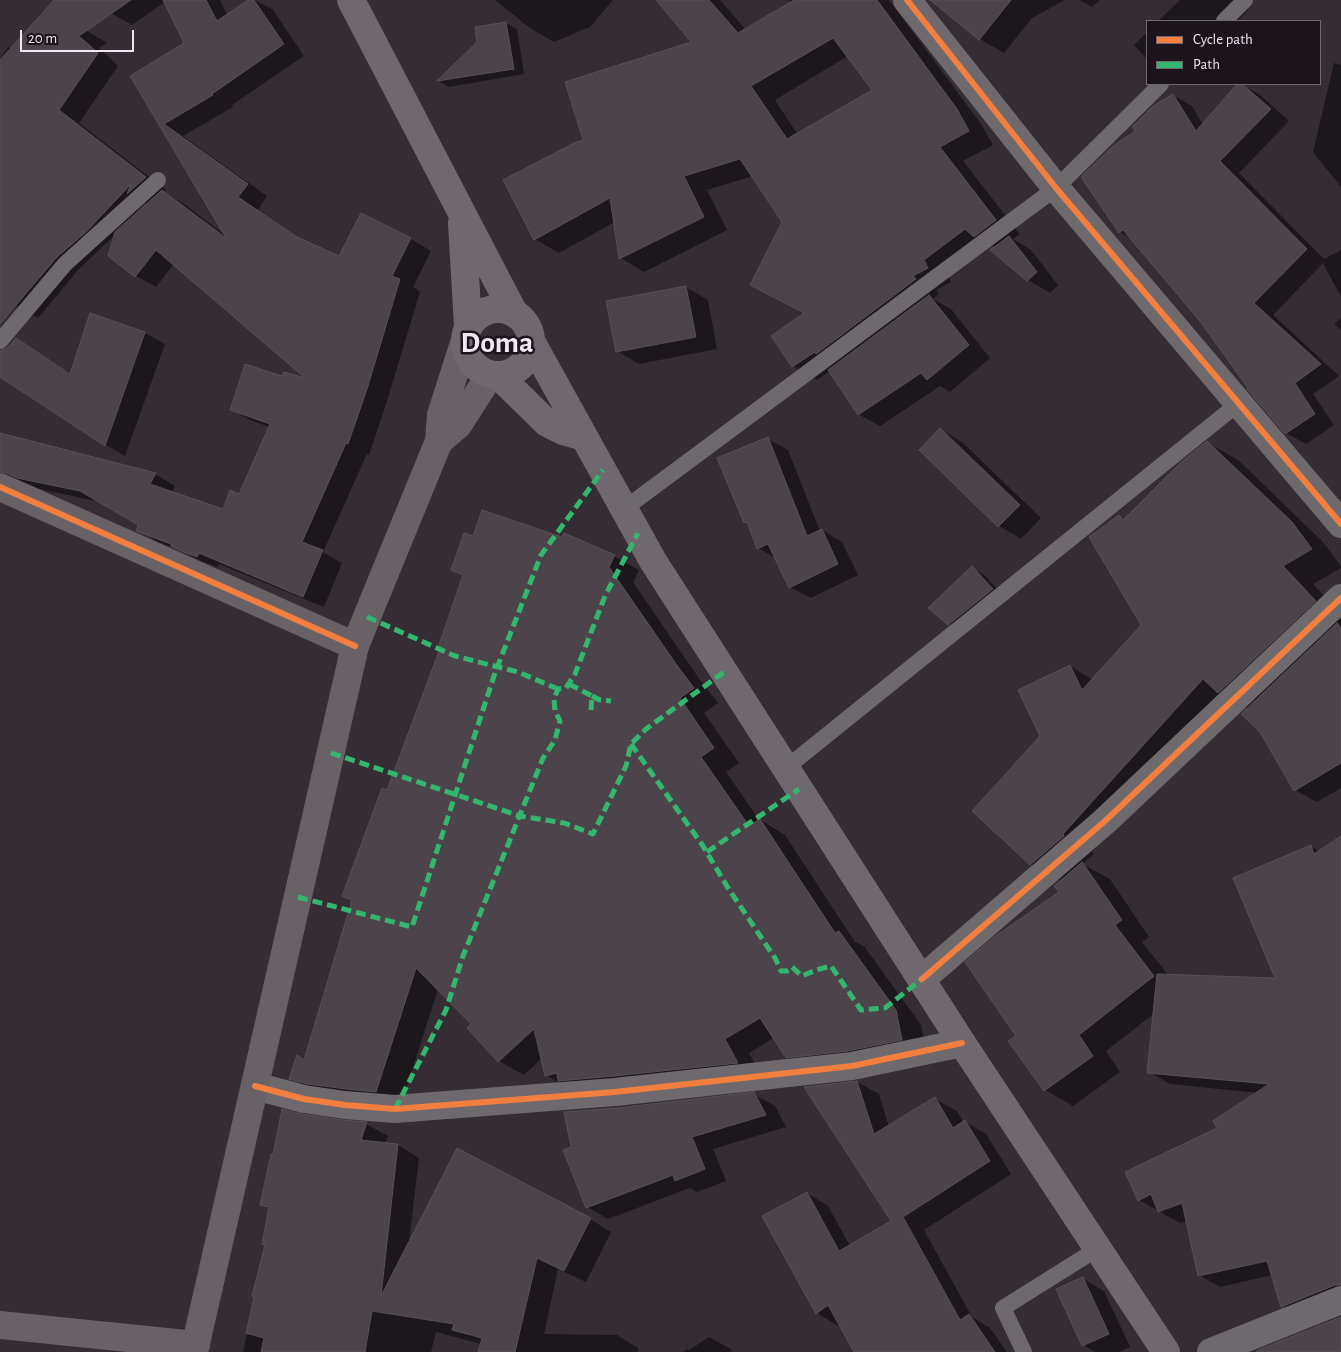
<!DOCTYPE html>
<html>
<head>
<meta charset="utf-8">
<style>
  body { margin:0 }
  #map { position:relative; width:1341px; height:1352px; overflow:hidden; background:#362c34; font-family:"Alegreya Sans",sans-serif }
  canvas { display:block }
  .legend { position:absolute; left:1146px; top:20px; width:175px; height:65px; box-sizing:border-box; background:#1c141b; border:1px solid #726870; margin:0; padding:6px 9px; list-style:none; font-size:15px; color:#f2e7f0 }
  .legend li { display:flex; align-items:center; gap:10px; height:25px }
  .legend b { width:25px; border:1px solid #726870 }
  .scale { position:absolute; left:20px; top:30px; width:114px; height:22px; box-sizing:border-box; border:2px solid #f2e7f0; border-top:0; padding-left:6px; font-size:15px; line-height:18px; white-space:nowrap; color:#f2e7f0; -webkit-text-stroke:4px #1c141b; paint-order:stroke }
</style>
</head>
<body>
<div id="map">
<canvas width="1341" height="1352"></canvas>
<ul class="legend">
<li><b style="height:6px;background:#f27e40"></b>Cycle path</li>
<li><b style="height:6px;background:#33b770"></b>Path</li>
</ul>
<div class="scale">20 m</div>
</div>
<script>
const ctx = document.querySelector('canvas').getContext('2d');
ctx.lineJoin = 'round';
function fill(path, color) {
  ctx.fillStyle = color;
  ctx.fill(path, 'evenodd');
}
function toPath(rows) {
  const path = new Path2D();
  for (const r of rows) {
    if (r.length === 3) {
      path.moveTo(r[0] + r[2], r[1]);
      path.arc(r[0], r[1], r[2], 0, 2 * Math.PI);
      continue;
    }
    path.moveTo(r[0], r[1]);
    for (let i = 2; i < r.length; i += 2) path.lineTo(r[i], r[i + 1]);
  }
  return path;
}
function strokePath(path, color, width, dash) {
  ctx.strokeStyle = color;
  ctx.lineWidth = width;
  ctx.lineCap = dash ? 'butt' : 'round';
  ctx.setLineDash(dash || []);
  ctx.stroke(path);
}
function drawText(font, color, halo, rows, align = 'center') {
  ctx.font = font + ' "Alegreya Sans",sans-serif';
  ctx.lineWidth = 5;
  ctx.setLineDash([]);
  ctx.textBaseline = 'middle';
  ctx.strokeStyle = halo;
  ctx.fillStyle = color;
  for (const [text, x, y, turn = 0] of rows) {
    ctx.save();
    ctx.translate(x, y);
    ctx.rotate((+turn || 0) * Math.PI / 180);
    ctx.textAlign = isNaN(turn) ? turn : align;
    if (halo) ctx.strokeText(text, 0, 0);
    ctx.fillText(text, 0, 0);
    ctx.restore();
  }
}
const shadow = toPath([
  [95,0,220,0,227,15,250,0,255,0,273,10,304,56,232,105,233,107,183,136,267,196,258,210,306,243,339,258,361,215,411,239,431,251,413,287,420,292,387,401,369,455,367,454,323,552,342,563,324,607,219,564,218,567,203,562,180,550,158,542,138,530,140,525,101,502,39,489,28,484,0,480,0,435,155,474,175,486,172,492,223,510,239,495,270,427,252,421,232,410,282,378,310,381,174,264,156,287,136,276,109,255,116,234,79,269,38,318,17,306,19,297,0,295,0,59,8,47,12,49,45,11,87,31,107,43,99,48,118,66,79,123,166,190,164,192,183,203,225,235,131,76,186,43,165,2,132,25,111,13],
  [145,203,148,204,137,214,136,212],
  [495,0,613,0,590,27,554,42,530,28],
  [675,0,720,0,746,30,791,3,789,0,889,0,981,124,993,145,963,161,1020,234,1013,239,1031,250,1058,285,1050,293,1028,280,992,250,995,247,988,243,947,274,951,282,936,290,939,294,933,299,951,309,990,358,950,392,940,386,880,426,858,414,830,371,817,380,793,366,806,314,783,222,753,176,707,190,727,230,644,272,621,258,615,222,559,253,535,239,584,141,694,43],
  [848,56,874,90,798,135,775,100],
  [932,0,1065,0,1032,18,1004,53,980,39],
  [1079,0,1100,0,1092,7],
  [1180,0,1241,0,1249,9,1237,21,1158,21],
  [506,23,517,29,524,74,449,87,439,81,479,42],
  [1147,32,1147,59,1134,45],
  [1334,63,1341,65,1341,187,1313,152],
  [1239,84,1259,94,1289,121,1239,173,1324,259,1341,250,1341,297,1323,263,1273,315,1339,376,1313,394,1334,425,1306,444,1286,433,1250,388,1200,320,1133,240,1120,232,1136,131,1173,95,1192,106,1203,125],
  [686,287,708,300,717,349,639,364,617,351],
  [90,315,145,333,165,344,125,456,106,445,2,377,36,351,71,374],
  [1341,318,1341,330,1334,324],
  [940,429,962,442,1041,518,1021,539,999,526],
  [768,439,788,450,820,531,822,530,842,542,858,575,811,598,790,587,777,559,758,548,749,525,745,522],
  [1208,443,1238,460,1322,541,1341,566,1341,568,1313,584,1341,614,1341,788,1317,802,1295,790,1248,709,1231,699,1092,852,1094,854,1082,864,1110,879,1149,937,1142,942,1168,975,1277,979,1311,846,1320,852,1341,837,1341,1303,1303,1318,1283,1306,1273,1275,1220,1287,1199,1275,1187,1221,1180,1223,1139,1200,1259,1093,1170,1084,1149,1072,1155,1013,1106,1051,1120,1072,1073,1106,1045,1090,1018,1036,1061,892,1061,881,1031,864,1042,736,1070,666,1093,680,1142,625,1119,516,1125,520],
  [474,538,614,556,639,570,633,582,700,680,718,703,704,713,739,763,726,772,760,821,761,820,785,835,855,942,864,946,921,1025,927,1053,812,1071,786,1057,774,1038,749,1053,762,1077,571,1090,546,1075,542,1058,524,1075,499,1061,473,1024,438,989,401,1105,316,1093,291,1078,304,1061,353,901,343,895,387,791,443,646,464,576,453,570],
  [972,568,983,574,1003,595,959,630,949,624],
  [857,1082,879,1094,889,1127,935,1099,957,1111,964,1123,965,1122,986,1134,1011,1174,924,1230,972,1317,990,1328,1007,1352,855,1352,840,1324,838,1326,817,1313,764,1217,807,1193,828,1206,850,1246,893,1221],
  [833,1302,825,1308,825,1305],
  [753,1094,775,1106,786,1127,713,1149,726,1181,697,1192,690,1188,608,1219,587,1207,572,1148,617,1109],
  [301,1116,366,1124,388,1136,385,1144,398,1145,419,1158,409,1242,590,1219,611,1232,586,1282,558,1269,544,1334,617,1335,638,1348,638,1352,479,1352,481,1344,436,1332,431,1352,243,1352,266,1245,270,1209,262,1204,274,1156],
  [1082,1278,1104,1291,1130,1347,1119,1352,1095,1352,1083,1345,1057,1290],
  [709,1337,731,1349,732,1352,683,1352,687,1349,689,1350]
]);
const building = toPath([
  [54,0,131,0,79,36,98,53,59,110,146,177,127,194,131,184,86,232,57,257,0,324,0,60,54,0],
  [163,0,206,0,217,21,248,0,254,0,284,44,212,94,213,95,164,124,248,184,238,197,297,237,339,256,361,213,411,238,392,276,400,279,367,389,348,444,346,443,302,542,323,550,303,597,199,553,197,557,181,551,171,546,171,544,136,531,138,525,80,491,17,478,6,473,0,472,0,433,156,473,150,484,223,509,230,490,239,494,270,424,230,410,245,364,282,376,284,372,305,378,156,250,135,277,108,256,115,232,162,190,226,238,130,76,184,43,163,0],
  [656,0,709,0,738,33,794,0,877,0,957,109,969,131,940,147,996,220,974,237,965,229,924,260,928,268,913,276,916,279,816,354,815,352,792,367,771,336,804,313,750,285,782,222,740,159,684,176,704,217,619,259,610,198,534,240,503,180,574,143,583,140,565,82,691,42,656,0],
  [833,38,872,90,787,139,751,86,833,38],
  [930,0,1011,0,979,40,930,0],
  [506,22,514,69,437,81,477,42,475,27,506,22],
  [1237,84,1242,84,1271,109,1220,161,1307,249,1254,303,1321,364,1295,383,1315,414,1285,434,1247,389,1248,388,1199,320,1123,230,1119,233,1081,177,1113,146,1135,131,1132,127,1153,106,1173,94,1196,131,1237,84],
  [1009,236,1037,272,1027,281,990,250,1009,236],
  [686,286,696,337,616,352,606,301,686,286],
  [929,295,969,345,927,380,921,373,858,415,828,370,929,295],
  [90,313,145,332,105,446,0,377,0,351,7,348,16,338,70,374,90,313],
  [940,428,1020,505,998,527,919,450,940,428],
  [768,437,807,536,822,529,838,564,789,588,768,544,757,549,747,522,744,523,717,458,768,437],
  [1207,441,1292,522,1312,549,1283,566,1316,601,1218,693,1203,679,1063,834,1064,836,1030,865,972,811,1040,736,1018,690,1070,665,1082,690,1141,625,1089,537,1119,515,1123,520,1179,464,1207,441],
  [482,510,562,537,564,533,615,555,609,567,676,664,694,688,680,698,714,748,701,757,749,826,760,819,835,933,839,931,896,1010,902,1040,848,1051,786,1058,760,1018,725,1039,738,1063,614,1076,558,1081,557,1073,545,1076,534,1029,498,1062,467,1028,471,1024,416,968,376,1092,347,1089,307,1084,289,1079,297,1055,304,1060,352,900,342,896,382,788,387,790,441,646,439,645,463,575,451,570,464,533,473,536,482,510],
  [972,566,993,589,948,625,928,608,972,566],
  [1337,623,1341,628,1341,763,1294,791,1260,732,1241,714,1337,623],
  [1341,836,1341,1285,1335,1285,1281,1307,1267,1261,1198,1276,1182,1203,1158,1212,1151,1194,1138,1201,1125,1172,1217,1128,1213,1121,1269,1084,1147,1073,1157,974,1275,978,1233,878,1311,845,1314,854,1341,836],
  [1082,862,1122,920,1115,925,1154,976,1079,1035,1093,1056,1044,1091,1008,1041,1016,1036,965,962,994,937,1059,892,1054,886,1082,862],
  [857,1081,874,1134,935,1097,953,1128,965,1120,990,1161,903,1217,960,1320,969,1314,995,1352,854,1352,828,1305,816,1314,762,1216,807,1192,839,1251,891,1221,804,1087,857,1081],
  [754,1092,766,1115,692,1137,705,1169,675,1181,673,1175,586,1208,563,1150,571,1147,564,1112,617,1108,754,1092],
  [282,1109,302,1114,343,1120,367,1122,361,1140,398,1144,381,1296,457,1148,591,1218,564,1271,537,1258,515,1352,478,1352,482,1338,452,1330,454,1324,372,1311,365,1352,261,1352,264,1338,246,1333,254,1297,252,1296,265,1245,262,1244,269,1207,260,1205,271,1154,273,1155,282,1109],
  [1083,1277,1109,1334,1082,1346,1056,1289,1083,1277],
  [1341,1317,1341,1352,1256,1352,1258,1350,1341,1317]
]);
const lane = toPath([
  [1224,21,1245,0],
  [0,341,65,264,158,180],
  [624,509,1056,188,1161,84],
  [786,768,1239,403],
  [1024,1352,1003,1308,1097,1249]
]);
const street = toPath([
  [907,0,1056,188,1341,524],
  [922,979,1105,821,1341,598],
  [255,1086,304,1099,345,1105,395,1109,615,1092,852,1066,962,1043],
  [1211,1352,1341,1300]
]);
const secondary = toPath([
  [439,441,458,425,490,375],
  [0,487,355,646],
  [0,1325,196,1345],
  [194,1352,355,646,439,441,441,415,464,343]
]);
const primary = toPath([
  [351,0,514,313],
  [462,223,468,326],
  [498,342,33],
  [531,341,653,561,962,1043,1166,1352],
  [498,375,547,423,563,431,584,437]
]);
const quiet = toPath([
  [367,617,455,656,518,672,558,689],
  [569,684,592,696,591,710],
  [592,696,600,700,611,701],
  [631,744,703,846,728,888,775,958,781,971,787,971,792,967,802,976,816,970,831,966,861,1010,885,1008,922,979],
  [331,753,520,816,564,823,593,834,626,766,631,744,646,729,724,672],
  [707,852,799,789],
  [298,897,412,927,495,673,541,555,603,470],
  [395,1109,446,1010,463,956,543,758,555,740,560,721,555,711,554,699,558,689,566,688,575,674,605,596,638,533]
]);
const cycleway = toPath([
  [907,0,1056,188,1341,524],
  [0,487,355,646],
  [922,979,1105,821,1341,598],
  [255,1086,304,1099,345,1105,395,1109,615,1092,852,1066,962,1043]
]);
const townNames = [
  ["Doma",497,343]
];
fill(shadow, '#0007');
fill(building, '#4d444b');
strokePath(building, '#585057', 1);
strokePath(lane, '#6d696c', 16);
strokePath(street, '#6d696c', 28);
strokePath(secondary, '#686267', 28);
strokePath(primary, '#70686f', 28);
strokePath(quiet, '#33b770', 5, [10, 5]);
strokePath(cycleway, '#f27e40', 6);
drawText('bold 30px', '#f2e7f0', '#1c141b', townNames);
</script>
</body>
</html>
